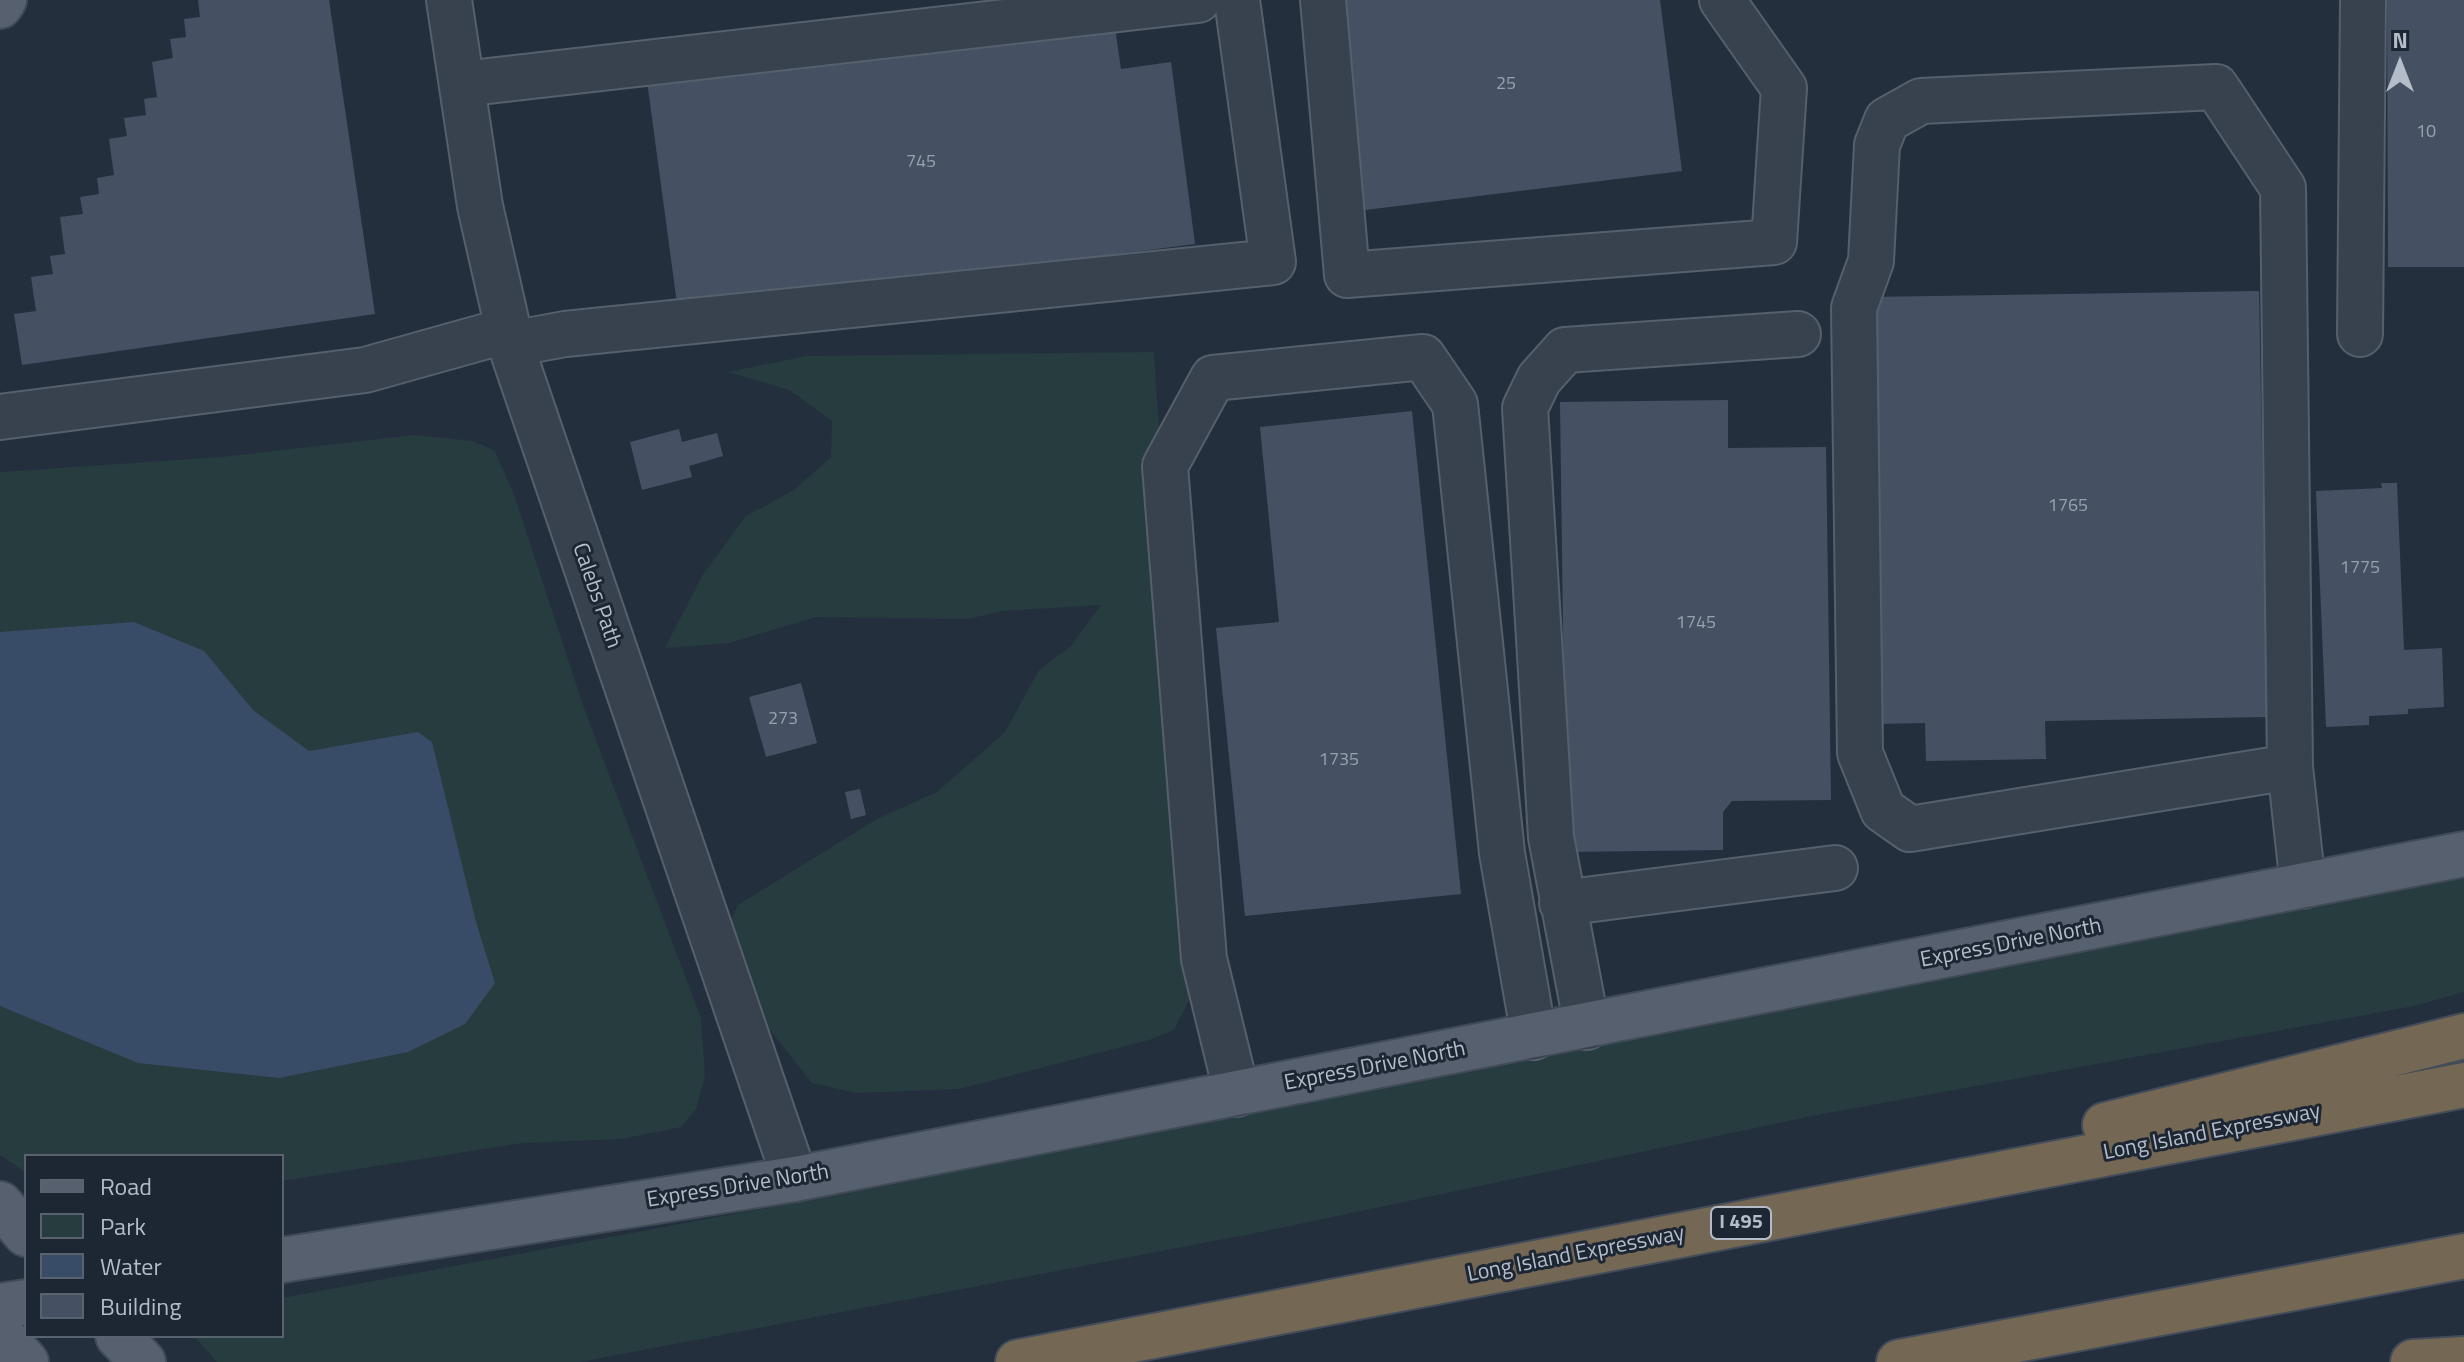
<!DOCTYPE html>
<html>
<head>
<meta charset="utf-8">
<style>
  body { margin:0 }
  #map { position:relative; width:2464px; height:1362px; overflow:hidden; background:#242f3e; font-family:"Titillium Web",sans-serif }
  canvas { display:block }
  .legend { position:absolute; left:24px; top:1154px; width:260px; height:184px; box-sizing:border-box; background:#1d2633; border:2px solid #59626f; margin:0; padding:10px 14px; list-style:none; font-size:24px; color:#b4bcc9 }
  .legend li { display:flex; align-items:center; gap:16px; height:40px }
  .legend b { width:40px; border:2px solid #59626f }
  .north { position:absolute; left:2360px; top:24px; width:80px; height:80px; -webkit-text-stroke:6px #1d2633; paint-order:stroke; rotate:0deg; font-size:22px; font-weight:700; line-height:32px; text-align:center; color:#b4bcc9 }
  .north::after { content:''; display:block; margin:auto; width:28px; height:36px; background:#b4bcc9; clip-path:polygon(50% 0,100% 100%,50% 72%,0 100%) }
</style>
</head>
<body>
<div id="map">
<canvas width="2464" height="1362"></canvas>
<ul class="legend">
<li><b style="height:10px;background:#56606e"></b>Road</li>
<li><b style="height:22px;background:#263c3f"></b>Park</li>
<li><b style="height:22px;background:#394c67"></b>Water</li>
<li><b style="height:22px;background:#455162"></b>Building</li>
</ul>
<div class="north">N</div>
</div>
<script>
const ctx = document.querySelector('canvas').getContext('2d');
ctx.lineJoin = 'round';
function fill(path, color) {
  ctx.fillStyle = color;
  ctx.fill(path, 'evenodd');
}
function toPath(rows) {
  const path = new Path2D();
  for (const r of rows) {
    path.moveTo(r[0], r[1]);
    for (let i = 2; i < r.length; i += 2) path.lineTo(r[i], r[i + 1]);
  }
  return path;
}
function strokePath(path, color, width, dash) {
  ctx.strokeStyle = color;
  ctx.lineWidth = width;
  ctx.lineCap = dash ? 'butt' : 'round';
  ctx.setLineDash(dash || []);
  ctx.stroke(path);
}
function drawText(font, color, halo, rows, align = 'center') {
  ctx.font = font + ' "Titillium Web",sans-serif';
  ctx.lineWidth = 6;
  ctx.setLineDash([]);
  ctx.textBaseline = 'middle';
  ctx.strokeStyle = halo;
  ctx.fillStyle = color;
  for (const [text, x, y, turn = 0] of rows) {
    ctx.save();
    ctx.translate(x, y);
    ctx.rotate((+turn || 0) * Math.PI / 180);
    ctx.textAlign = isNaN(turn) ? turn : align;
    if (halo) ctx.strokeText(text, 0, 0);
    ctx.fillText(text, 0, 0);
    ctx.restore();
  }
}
const green = toPath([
  [1154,352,1186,858,1191,996,1174,1030,1149,1040,959,1089,856,1093,812,1083,746,1000,724,934,738,905,877,819,937,792,1005,732,1039,670,1071,646,1101,605,1002,611,968,619,816,617,729,643,665,648,702,576,746,516,794,490,831,457,832,421,789,390,728,372,807,356],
  [414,435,473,441,495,451,514,495,585,711,701,1018,705,1076,696,1109,681,1127,621,1139,522,1143,282,1181,282,1156,26,1156,26,1173,0,1155,0,472,222,457],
  [2464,874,2464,992,2414,1006,1817,1115,1266,1231,580,1362,217,1362,194,1336,282,1336,282,1298,874,1188]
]);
const water = toPath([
  [134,622,204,651,253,710,309,751,418,732,432,742,476,922,495,983,465,1024,408,1052,279,1078,138,1063,0,1006,0,632]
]);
const building = toPath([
  [198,0,329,0,375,314,22,365,14,314,36,311,31,277,53,274,50,256,65,254,60,217,83,214,80,197,99,194,97,178,114,175,109,139,127,136,124,118,146,115,144,99,157,97,152,62,173,58,170,39,186,37,184,19,200,17],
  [1330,0,1660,0,1682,171,1357,211],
  [2387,0,2464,0,2464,267,2388,267],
  [1114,21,1121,69,1171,62,1195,244,678,311,647,81],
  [2259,291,2267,717,2045,721,2046,759,1926,761,1925,723,1877,724,1869,297],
  [1728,400,1728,448,1826,447,1831,800,1732,801,1723,812,1723,850,1566,852,1560,402],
  [1412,411,1461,894,1245,916,1216,628,1279,622,1260,427],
  [679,429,682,442,717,433,723,456,689,466,692,477,642,490,630,442],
  [2381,483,2397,483,2404,650,2442,648,2444,707,2408,709,2408,714,2369,716,2369,725,2326,727,2316,491,2382,488],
  [801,683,817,743,766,757,749,697],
  [860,789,866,815,851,819,845,792]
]);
const minor = toPath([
  [449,0,480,206,514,355,795,1179],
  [1323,0,1347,275,1774,242,1784,88,1722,0],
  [462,84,1198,0],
  [2360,334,2363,0],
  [511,344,565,334,1273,262,1237,0],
  [0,417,365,370,508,330],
  [2290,767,1910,829,1883,810,1860,753,1854,308,1871,261,1877,145,1887,120,1921,101,2216,87,2283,188,2290,767,2303,886],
  [1562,903,1835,868],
  [1587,1027,1551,837,1525,408,1539,379,1565,350,1798,334],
  [1237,1094,1204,959,1165,466,1213,378,1423,357,1455,404,1502,853,1534,1037]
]);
const major = toPath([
  [0,6,4,0],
  [0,1204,26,1234],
  [282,1260,795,1179,2464,854],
  [0,1306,26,1302],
  [0,1334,26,1362],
  [118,1336,143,1362]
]);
const highway = toPath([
  [2105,1125,2464,1036],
  [1018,1362,2464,1085],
  [1899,1362,2464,1256],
  [2413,1362,2464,1359]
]);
const numberNames = [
  ["25",1506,85],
  ["10",2426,133],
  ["745",921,163],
  ["1765",2068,507],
  ["1775",2360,569],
  ["1745",1696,624],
  ["273",783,720],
  ["1735",1339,761]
];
const shields = [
  [1741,1223,60]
];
const shieldNames = [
  ["I 495",1741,1223]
];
const streetNames = [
  ["Calebs Path",596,596,71],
  ["Express Drive North",2011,944,-11],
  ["Express Drive North",1375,1067,-11],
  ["Long Island Expressway",2212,1133,-11],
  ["Express Drive North",738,1187,-9],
  ["Long Island Expressway",1576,1255,-11]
];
fill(green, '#263c3f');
fill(water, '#394c67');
fill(building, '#455162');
strokePath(minor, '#565f6c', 48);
strokePath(major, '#414a57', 48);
strokePath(highway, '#434c59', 48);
strokePath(minor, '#38414e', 44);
strokePath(major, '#56606e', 44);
strokePath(highway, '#746855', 44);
drawText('18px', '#98a1af', null, numberNames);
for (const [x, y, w] of shields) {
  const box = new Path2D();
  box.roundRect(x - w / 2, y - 16, w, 32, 6);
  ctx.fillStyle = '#1d2633';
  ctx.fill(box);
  strokePath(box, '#b4bcc9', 2);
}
drawText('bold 20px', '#b4bcc9', null, shieldNames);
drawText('22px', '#b4bcc9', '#1d2633', streetNames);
</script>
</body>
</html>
